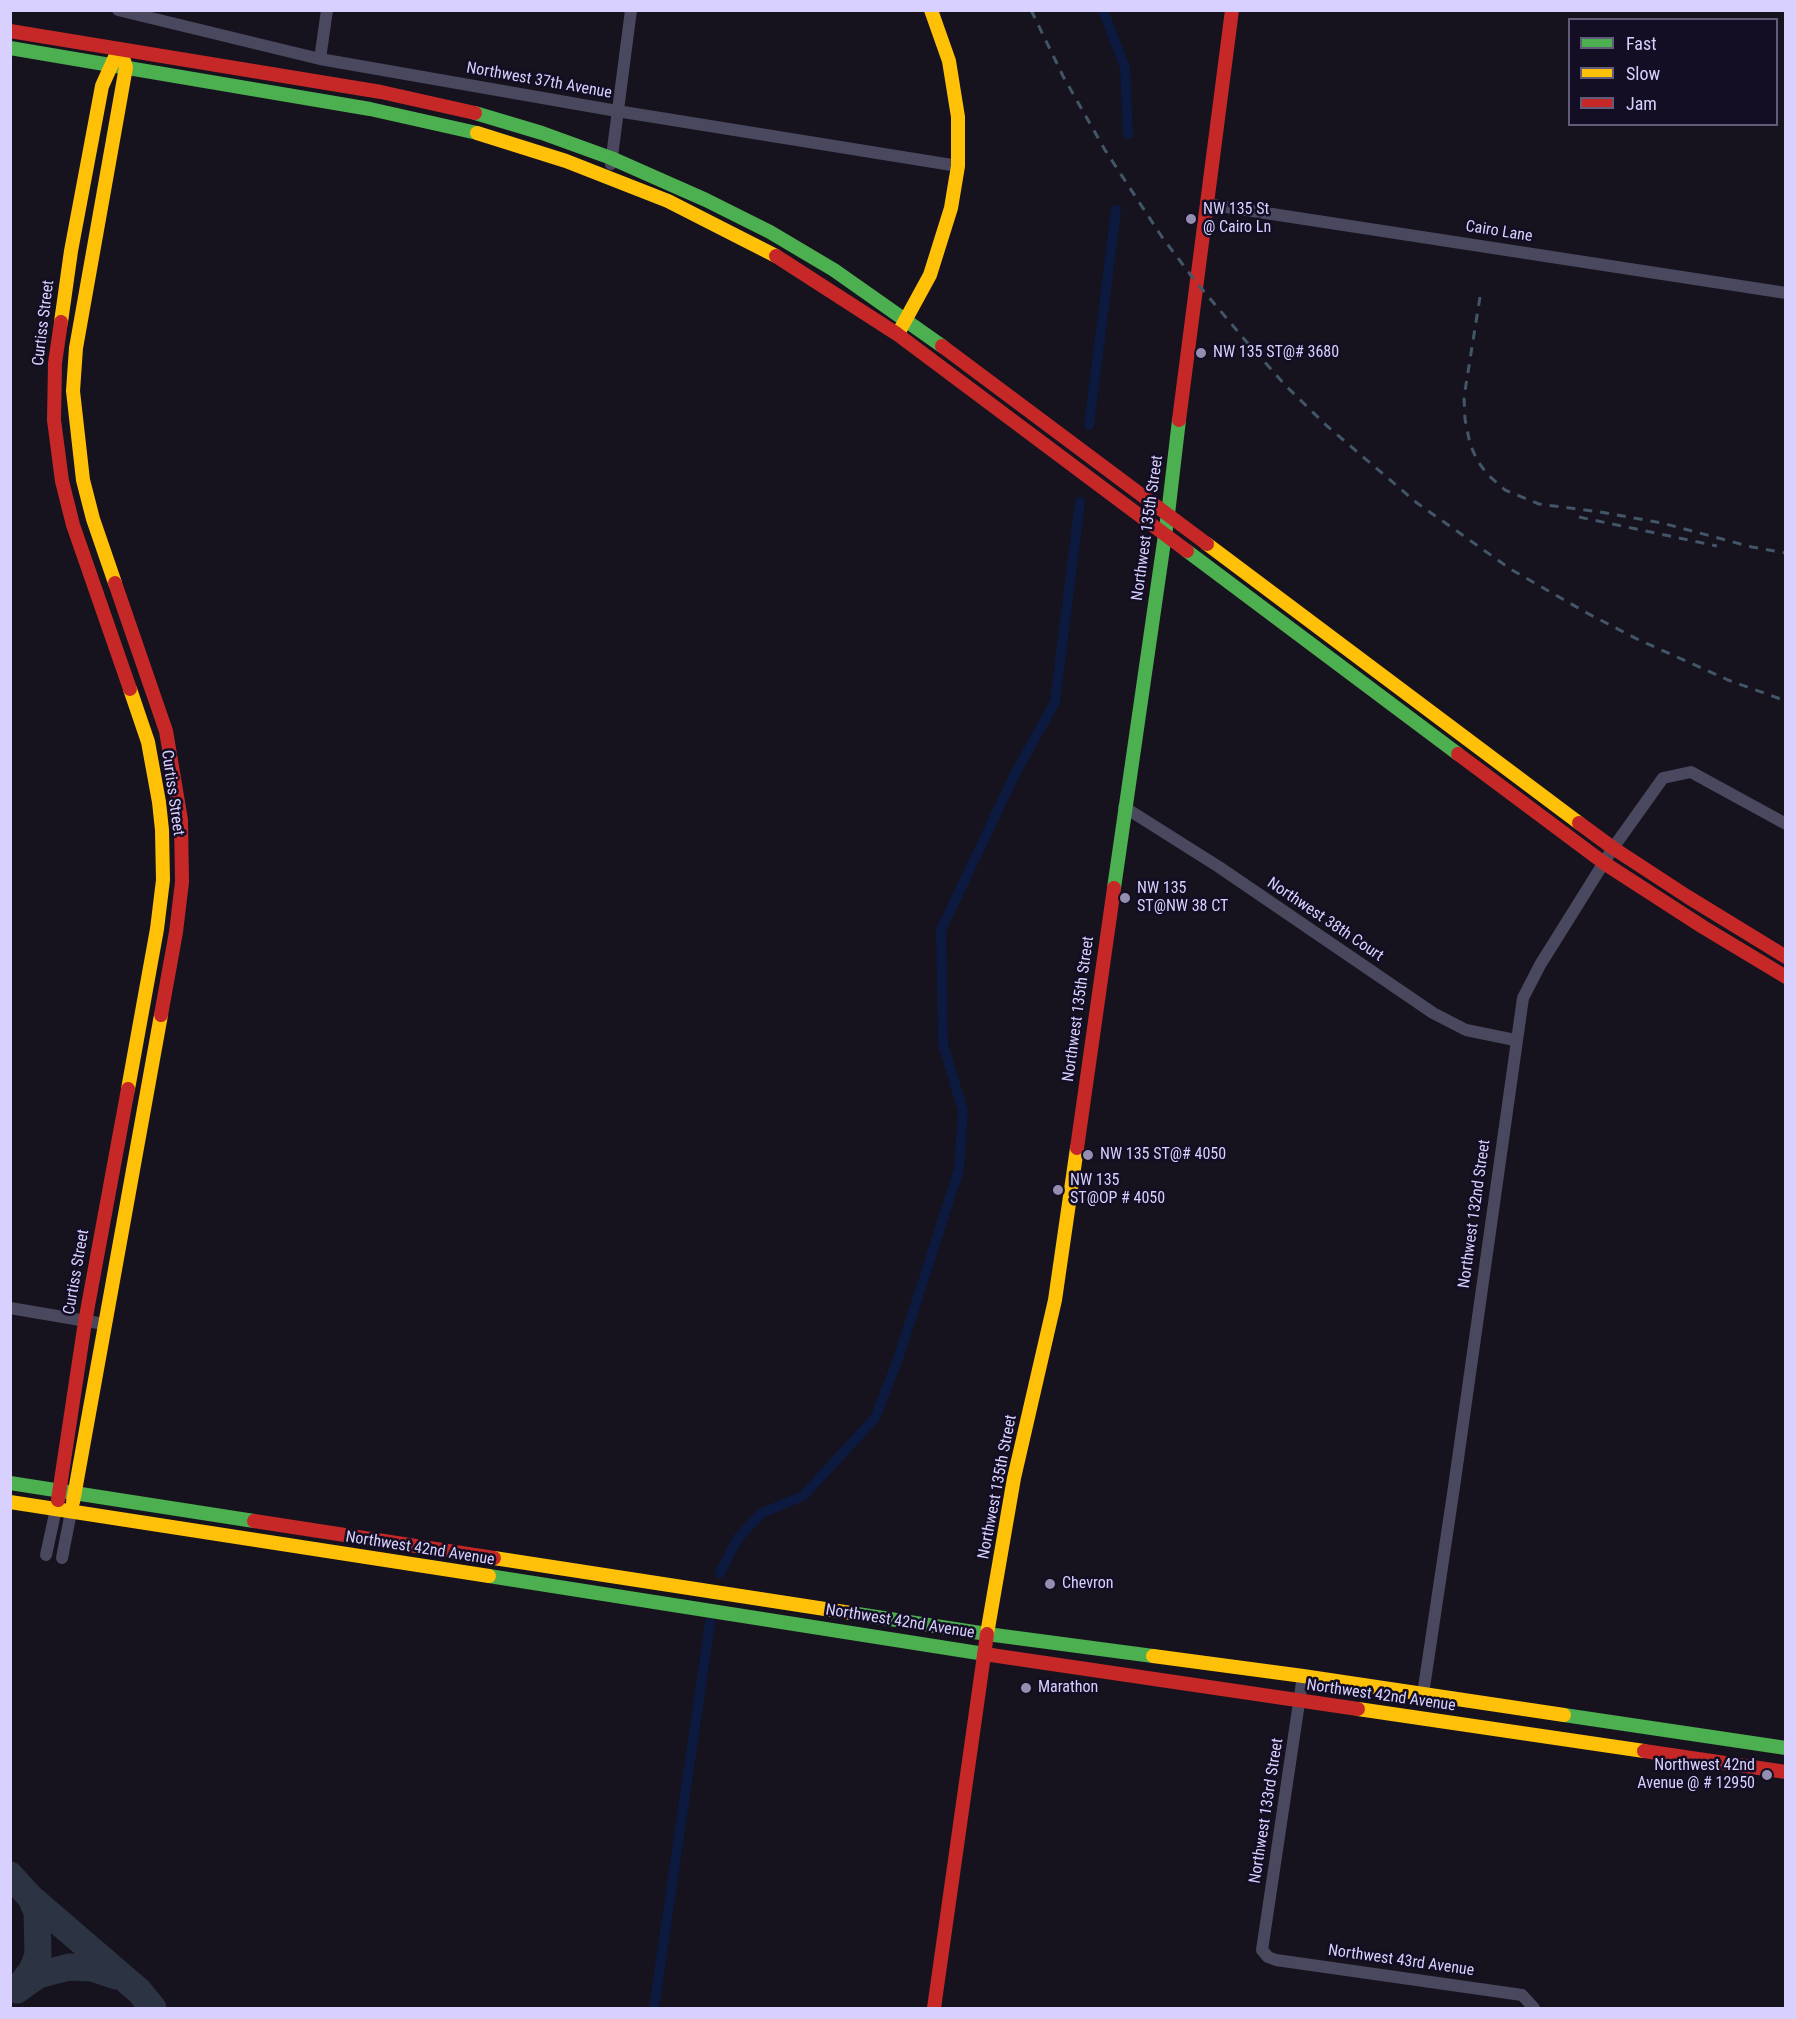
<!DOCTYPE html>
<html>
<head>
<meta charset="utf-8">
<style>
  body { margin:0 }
  #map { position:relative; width:1796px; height:2019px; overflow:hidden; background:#16131e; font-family:"Roboto Condensed",sans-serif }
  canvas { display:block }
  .frame { position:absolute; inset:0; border:12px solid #d8d1ff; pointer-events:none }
  .legend { position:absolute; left:1568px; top:18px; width:210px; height:108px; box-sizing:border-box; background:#130e23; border:2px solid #625c7b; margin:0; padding:8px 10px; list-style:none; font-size:18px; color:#d8d1ff }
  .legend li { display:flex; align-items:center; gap:12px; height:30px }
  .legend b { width:30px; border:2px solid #625c7b }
</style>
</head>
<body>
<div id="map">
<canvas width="1796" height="2019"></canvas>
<div class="frame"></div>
<ul class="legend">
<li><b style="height:8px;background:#4caf50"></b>Fast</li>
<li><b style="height:8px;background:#ffc107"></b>Slow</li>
<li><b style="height:8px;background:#c62828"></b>Jam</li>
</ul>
</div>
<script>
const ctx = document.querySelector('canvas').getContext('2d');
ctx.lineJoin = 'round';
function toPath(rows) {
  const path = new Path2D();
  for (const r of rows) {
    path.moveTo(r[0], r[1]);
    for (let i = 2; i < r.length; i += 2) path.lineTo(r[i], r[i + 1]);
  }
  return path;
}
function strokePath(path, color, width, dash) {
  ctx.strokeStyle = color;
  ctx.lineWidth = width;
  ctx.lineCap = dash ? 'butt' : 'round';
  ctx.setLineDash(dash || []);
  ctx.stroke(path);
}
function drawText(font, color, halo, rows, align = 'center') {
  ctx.font = font + ' "Roboto Condensed",sans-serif';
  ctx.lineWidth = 5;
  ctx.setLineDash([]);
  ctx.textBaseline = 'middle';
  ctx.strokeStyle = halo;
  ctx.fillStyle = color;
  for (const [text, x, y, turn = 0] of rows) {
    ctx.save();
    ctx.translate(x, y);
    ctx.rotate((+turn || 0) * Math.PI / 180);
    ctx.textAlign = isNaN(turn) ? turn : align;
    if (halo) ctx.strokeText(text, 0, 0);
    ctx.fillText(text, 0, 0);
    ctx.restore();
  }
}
const canal = toPath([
  [1103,10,1125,68,1128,134],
  [1089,425,1116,210],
  [720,1573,738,1538,762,1513,803,1496,875,1418,898,1359,959,1169,963,1111,943,1044,941,930,1015,774,1055,702,1080,502],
  [654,2008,710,1623]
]);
const taxiway = toPath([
  [10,1875,31,1898,139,1991,153,2008],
  [20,1986,32,1970,38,1955,37,1912,31,1898],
  [17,1990,38,1975,69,1967,92,1968,116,1976]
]);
const street = toPath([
  [118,10,320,59,617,111,958,166],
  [320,59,327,10],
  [611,164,631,10],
  [1207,204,1786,293],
  [1124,807,1219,867,1433,1013,1466,1030,1515,1040],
  [10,1308,104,1324],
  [46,1555,56,1509],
  [62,1558,71,1512],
  [1303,1676,1262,1950,1268,1957,1276,1960,1522,1995,1534,2008],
  [1423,1694,1454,1487,1523,998,1540,965,1613,848,1663,778,1691,772,1786,824]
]);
const fast = toPath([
  [10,48,370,109,477,133],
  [475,113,542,133,611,158,706,200,770,232,834,270,942,346],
  [1187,551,1458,754],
  [1114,888,1168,514,1179,420],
  [10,1483,254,1521],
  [489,1576,991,1655],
  [851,1613,987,1634,1153,1656],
  [1564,1715,1786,1748]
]);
const slow = toPath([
  [477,133,566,161,668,201,776,256],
  [61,322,71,251,102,86,116,55],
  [900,330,930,275,951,208,958,166,958,117,949,61,931,10],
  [1207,544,1579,823],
  [115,583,93,519,83,480,73,391,76,348,126,67,122,55],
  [128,1089,157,929,163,880,162,830,159,802,148,742,130,689],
  [10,1502,489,1576],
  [73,1502,161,1015],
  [494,1558,851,1613],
  [987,1634,1014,1478,1055,1300,1077,1148],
  [1153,1656,1303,1676,1564,1715],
  [1358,1709,1644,1751]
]);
const jam = toPath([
  [10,31,381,92,475,113],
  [776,256,897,334,1187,551],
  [61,322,55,363,54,420,62,481,73,525,130,689],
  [942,346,1207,544],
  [1179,420,1232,10],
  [115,583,166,731,181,820,182,882,176,932,161,1015],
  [1458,754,1604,863,1703,927,1786,977],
  [1579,823,1613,848,1688,897,1786,957],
  [1077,1148,1114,888],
  [58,1500,85,1322,128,1089],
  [254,1521,494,1558],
  [991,1655,1358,1709],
  [1644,1751,1786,1772],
  [934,2008,987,1634]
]);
const rail = toPath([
  [1031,10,1063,76,1105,150,1162,237,1196,282,1245,340,1286,386,1327,426,1417,503,1512,570,1587,613,1637,639,1728,680,1786,701],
  [1480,297,1464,397,1465,419,1470,444,1477,460,1487,474,1505,490,1539,504,1600,512,1662,523,1752,547,1786,553],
  [1579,517,1717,546]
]);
const markers = [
  [1191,219,6,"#948eb0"],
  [1201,353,6,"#948eb0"],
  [1125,898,6,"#948eb0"],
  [1088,1155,6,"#948eb0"],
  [1058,1190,6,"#948eb0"],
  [1050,1584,6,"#948eb0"],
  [1026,1688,6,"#948eb0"],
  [1767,1775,6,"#948eb0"]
];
const streetNames = [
  ["Northwest 37th Avenue",539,81,10],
  ["Cairo Lane",1499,232,9],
  ["Curtiss Street",44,323,-83],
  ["Northwest 135th Street",1148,528,-82],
  ["Curtiss Street",172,793,82],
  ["Northwest 38th Court",1325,920,34],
  ["Northwest 135th Street",1079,1009,-82],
  ["Northwest 132nd Street",1475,1214,-82],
  ["Curtiss Street",77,1272,-80],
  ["Northwest 135th Street",998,1487,-79],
  ["Northwest 42nd Avenue",420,1549,9],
  ["Northwest 42nd Avenue",900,1622,9],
  ["Northwest 42nd Avenue",1381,1696,8],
  ["Northwest 133rd Street",1267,1811,-81],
  ["Northwest 43rd Avenue",1401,1961,8]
];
const poiNames = [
  ["NW 135 St",1203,210],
  ["@ Cairo Ln",1203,228],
  ["NW 135 ST@# 3680",1213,353],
  ["NW 135",1137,889],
  ["ST@NW 38 CT",1137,907],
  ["NW 135 ST@# 4050",1100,1155],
  ["NW 135",1070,1181],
  ["ST@OP # 4050",1070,1199],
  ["Chevron",1062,1584],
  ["Marathon",1038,1688],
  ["Northwest 42nd",1755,1766,"right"],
  ["Avenue @ # 12950",1755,1784,"right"]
];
strokePath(canal, '#0b1a3e', 10);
strokePath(taxiway, '#2c3443', 27);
strokePath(street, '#4a485f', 12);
strokePath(fast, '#4caf50', 14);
strokePath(slow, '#ffc107', 14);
strokePath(jam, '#c62828', 14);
strokePath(rail, '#425668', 3, [9, 8]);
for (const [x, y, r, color] of markers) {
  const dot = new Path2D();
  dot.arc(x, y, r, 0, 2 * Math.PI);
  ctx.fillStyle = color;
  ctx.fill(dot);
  strokePath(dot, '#130e23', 2);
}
drawText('16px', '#d8d1ff', '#130e23', streetNames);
drawText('16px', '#d8d1ff', '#130e23', poiNames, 'left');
</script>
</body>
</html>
